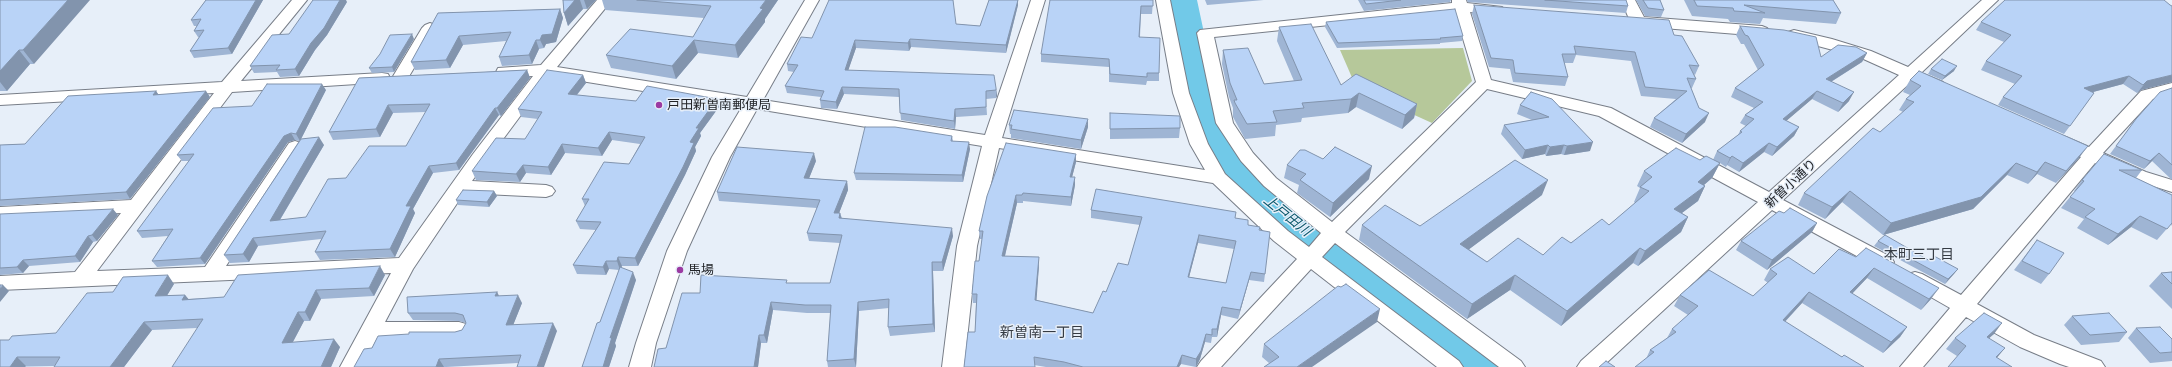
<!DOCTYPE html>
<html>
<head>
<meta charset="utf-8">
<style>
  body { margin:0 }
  canvas { display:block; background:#e7eff9 }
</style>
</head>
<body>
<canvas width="2172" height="367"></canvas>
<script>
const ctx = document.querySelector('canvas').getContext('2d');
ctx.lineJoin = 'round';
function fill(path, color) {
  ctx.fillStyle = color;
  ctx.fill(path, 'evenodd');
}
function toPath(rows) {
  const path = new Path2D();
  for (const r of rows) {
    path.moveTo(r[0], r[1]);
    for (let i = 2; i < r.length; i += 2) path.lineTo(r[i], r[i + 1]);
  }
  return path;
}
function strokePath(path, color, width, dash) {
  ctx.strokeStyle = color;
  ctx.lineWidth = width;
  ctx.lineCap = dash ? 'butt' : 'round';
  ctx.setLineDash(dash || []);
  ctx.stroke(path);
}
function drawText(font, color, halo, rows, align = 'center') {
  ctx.font = font + ' Karla,"Noto Sans JP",sans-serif';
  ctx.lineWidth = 3;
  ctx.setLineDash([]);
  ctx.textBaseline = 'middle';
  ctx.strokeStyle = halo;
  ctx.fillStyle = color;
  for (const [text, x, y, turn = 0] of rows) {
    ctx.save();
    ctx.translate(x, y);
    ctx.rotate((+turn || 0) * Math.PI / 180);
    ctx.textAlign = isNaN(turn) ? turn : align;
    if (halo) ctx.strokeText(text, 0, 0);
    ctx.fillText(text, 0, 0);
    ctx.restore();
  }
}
const green = toPath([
  [1463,48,1472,81,1432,123,1357,89,1340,50]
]);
const river = toPath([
  [1169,0,1197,0,1223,122,1245,156,1261,177,1292,204,1499,356,1505,367,1456,367,1268,222,1237,193,1221,172,1191,122,1169,0]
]);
const minor = toPath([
  [292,0,307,0,241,81,382,73,388,74,390,78,388,82,232,92,97,271,205,267,289,143,295,141,301,143,304,147,226,266,399,258,473,154,533,76,504,77,498,76,496,72,498,68,541,65,597,0,612,0,557,67,747,97,805,0,819,0,763,100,985,135,1031,0,1045,0,1002,138,1205,170,1190,144,1173,93,1156,0,1170,0,1189,93,1208,144,1225,174,1288,231,1309,247,1321,233,1264,186,1241,161,1216,123,1197,33,1200,30,1452,3,1452,0,1466,0,1467,3,1502,7,1505,10,1502,13,1497,15,1470,12,1491,80,1611,108,1769,192,1899,75,1859,57,1788,38,1786,35,1788,32,1794,30,1832,39,1871,51,1908,67,1982,0,1998,0,1921,73,1943,82,1945,86,1943,90,1931,90,1912,81,1783,200,1891,257,1894,262,1891,267,1884,269,1877,267,1772,210,1602,367,1577,367,1581,361,1758,202,1599,116,1487,89,1345,232,1521,361,1525,367,1499,367,1335,243,1322,257,1459,361,1463,367,1437,367,1311,269,1221,367,1197,367,1201,361,1297,259,1274,241,1213,183,999,148,977,246,964,367,942,367,957,246,982,146,757,109,730,157,687,251,656,343,651,367,629,367,636,343,667,251,712,157,742,107,550,76,472,181,546,185,552,187,555,191,552,195,546,197,464,193,413,269,385,322,459,322,466,324,469,330,466,336,459,338,377,338,362,367,340,367,391,273,0,290,0,276,75,272,121,213,0,219,0,207,131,200,214,93,0,105,0,95,222,82,292,0],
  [1455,12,1476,82,1332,222,1276,178,1253,153,1233,123,1214,37,1455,12],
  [1621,0,1635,0,1644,17,1762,26,1767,28,1770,31,1767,34,1762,36,1638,26,1633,24,1630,21,1621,0],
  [430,23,435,25,438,28,408,78,406,82,400,83,394,82,392,78,422,28,425,25,430,23],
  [2172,83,2172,93,2153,99,2103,153,2146,172,2172,180,2172,192,2134,180,2095,163,1977,304,2034,335,2101,361,2105,367,2069,367,2060,364,2020,347,1966,317,1923,367,1900,367,1950,308,1908,284,1905,279,1908,274,1915,272,1922,274,1961,295,2081,157,2054,145,2051,141,2054,137,2060,135,2066,137,2089,147,2141,91,2172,83]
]);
const wall = toPath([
  [0,0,34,64,30,64,7,91,0,91],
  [206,0,263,0,232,54,194,58,190,51,199,37,198,37,194,31,197,26,194,26,191,20],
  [563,0,596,0,587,9,583,9,568,26,564,13],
  [602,0,778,0,765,19,765,22,738,58,698,53,676,79,611,68,606,55,693,37,704,18,605,10],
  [989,0,1018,0,1018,5,1006,53,911,47,909,51,856,48,848,70,996,88,997,96,996,98,986,99,987,115,956,117,955,129,901,120,899,97,844,94,837,109,821,108,820,100,821,97,787,93,785,86,794,72,788,71,787,64,812,38,956,24,980,26],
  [1153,0,1152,14,1141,14,1140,37,1159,73,1159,81,1147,81,1146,85,1109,82,1109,67,1041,62,1041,54],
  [1205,0,1264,0,1207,5],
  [1358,0,1451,0,1450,2,1364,11],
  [1467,0,1625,0,1628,6,1626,13,1468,2],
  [1636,0,1660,0,1664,10,1661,17,1645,16],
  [1684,0,1833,0,1841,13,1836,24,1763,18,1760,24,1730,22,1728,19,1692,16],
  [347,2,327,35,315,50,299,76,280,77,277,72,254,73,250,66,289,34],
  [1474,5,1674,35,1699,66,1695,75,1694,74,1696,79,1692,88,1691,88,1705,122,1682,143,1650,127,1654,118,1676,99,1641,96,1631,61,1576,55,1573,63,1564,63,1568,77,1565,86,1513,82,1510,69,1489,67,1472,14],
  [560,9,563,18,556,42,546,44,544,48,539,49,532,64,502,66,499,57,506,41,463,45,450,68,415,70,411,62,438,13],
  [1326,22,1463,36,1462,41,1440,43,1440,44,1337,48,1325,27],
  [1981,22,2172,82,2141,90,2137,93,2123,84,2093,92,2094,93,2064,134,1998,105,2003,97,2015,84,1981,70,1986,61,2004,42,1976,30],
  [1740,26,1821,57,1867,53,1862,62,1831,82,1849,101,1838,112,1812,99,1786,121,1799,127,1794,136,1772,156,1764,152,1739,172,1727,165,1726,167,1720,163,1712,178,1704,185,1705,186,1698,201,1682,213,1688,217,1681,232,1638,266,1633,263,1561,326,1510,290,1467,319,1359,240,1362,225,1420,226,1542,195,1469,249,1487,262,1543,255,1609,225,1635,203,1634,202,1640,188,1637,186,1644,171,1700,160,1713,160,1717,151,1738,135,1740,131,1746,126,1740,123,1745,115,1754,108,1731,97,1735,88,1758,70,1744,44,1741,44,1736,35],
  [1279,27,1341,85,1417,104,1414,118,1402,129,1356,107,1348,113,1302,118,1301,122,1276,125,1275,136,1245,139,1233,117,1233,108,1229,97,1222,64,1223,50,1264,84,1294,81,1277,41],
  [414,39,394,72,372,73,369,68],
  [1931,69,1954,71,1942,80,1928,74],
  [527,70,530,78,501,116,499,115,459,170,433,173,413,209,415,213,395,257,320,260,315,252,321,239,258,246,249,262,230,263,224,255,299,141,295,140,288,142,205,264,157,267,152,261,168,236,142,238,137,231,189,161,182,161,177,155,252,106,326,90,301,139,324,145,280,220,306,217,346,178,406,146,426,112,393,113,380,137,333,140,329,132,359,78],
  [583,75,586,83,577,95,636,101,717,99,719,107,700,133,701,136,695,147,696,151,685,175,638,266,622,266,621,268,636,280,615,343,616,346,609,367,582,367,600,322,619,270,609,269,606,275,577,274,573,265,596,230,580,229,576,221,585,206,582,199,629,164,640,144,612,140,602,156,565,153,551,175,526,173,520,182,476,180,472,171,525,139,538,119,521,117,518,109],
  [1910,80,2079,158,2056,183,2037,174,2028,184,2007,175,1973,209,1883,235,1842,202,1825,219,1798,205,1804,193,1880,132,1903,112,1899,110,1906,99,1910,95,1903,92],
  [2172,88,2172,180,2152,161,2144,169,2110,154,2136,119],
  [156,91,158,94,210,97,130,199,0,206,0,145,25,144],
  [1531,92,1590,151,1564,155,1561,154,1546,156,1545,154,1522,159,1501,134,1504,125,1532,120,1517,114,1520,105],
  [1110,113,1180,128,1179,138,1110,139],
  [1009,125,1088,127,1081,149,1011,138,1011,134,1010,134],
  [952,136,953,141,970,149,963,182,856,180,854,173],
  [2104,154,2142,170,2136,178,2172,195,2172,226,2171,224,2157,240,2131,227,2108,245,2077,228,2084,219,2061,208,2075,191,2074,191,2082,180],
  [1323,159,1369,179,1330,217,1297,193,1299,185,1284,178,1287,165],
  [816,161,809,178,847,181,848,190,839,213,840,213,842,218,953,236,943,271,933,271,935,332,890,336,888,327,889,308,859,311,856,367,828,367,827,361,831,313,807,313,773,310,767,343,761,343,758,367,654,367,700,293,787,283,830,283,840,243,809,241,807,233,817,208,719,201,717,192],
  [1076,162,1072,177,1075,185,1071,206,1023,201,1023,203,1017,203,1005,256,1039,265,1036,300,1093,313,1106,292,1128,265,1140,225,1091,218,1091,210,1235,218,1248,225,1259,230,1265,274,1264,282,1249,280,1238,319,1221,315,1217,337,1212,337,1211,343,1205,342,1200,359,1196,367,1181,364,1179,367,1046,367,1034,365,975,332,976,303,973,303,972,294,979,261,982,239,980,239,979,231,987,196],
  [1198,243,1234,249,1226,283,1189,277],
  [494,191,497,196,489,207,458,205,456,200],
  [1784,213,1817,223,1812,232,1767,270,1736,250,1741,241],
  [0,214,118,215,97,241,93,242,80,262,29,266,23,273,0,275],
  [2037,240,2049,274,2041,284,2014,270],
  [1878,241,1930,261,1958,269,1945,284,1874,246],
  [1839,249,1931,299,1921,310,1867,278,1852,294,1907,327,1900,337,1883,353,1802,303,1785,322,1842,357,1864,367,1646,359,1650,350,1667,338,1672,329,1688,315,1674,306,1680,295,1753,296,1768,283,1764,280,1770,269,1814,274],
  [2172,272,2172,309,2149,286,2161,273],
  [385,275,374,296,321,299,310,321,304,321,293,342,340,347,331,367,197,328,152,330,124,367,54,367,54,366,0,367,9,340,56,333,113,292,174,284,167,295,185,295,188,299,224,297],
  [497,292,499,296,522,303,513,325,557,331,518,363,446,367,354,367,372,348,455,332,462,330,466,323,459,321,413,320,408,313],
  [2072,316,2127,332,2119,342,2081,345,2064,325],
  [1377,322,1269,363,1262,357,1264,344],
  [2136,328,2172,339,2172,361,2150,363,2128,338],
  [1994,334,1957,356,1946,349,1955,338]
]);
const shadedWall = toPath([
  [68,0,90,0,34,64,23,50],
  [256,0,263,0,232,54,228,48],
  [340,0,346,0,347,2,327,35,315,50,299,76,295,69,311,43],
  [575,0,580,0,583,9,568,26,564,13],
  [584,0,596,0,587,9],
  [766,0,778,0,765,19,765,22,738,58,735,45],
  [1018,0,1018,5,1006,53,1006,45],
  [560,9,563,18,556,42,546,44,544,48,540,40,542,35],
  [412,34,414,39,394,72,392,67],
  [459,36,463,45,450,68,446,60],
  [910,39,911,47,909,51,908,43],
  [536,40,539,49,532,64,529,55],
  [694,40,698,53,676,79,672,66],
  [855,40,856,48,846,77,845,70],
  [19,50,30,64,7,91,0,82,0,71],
  [1867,53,1862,62,1821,88,1826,79],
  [1957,66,1954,71,1942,80,1945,76],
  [527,70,530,78,501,116,497,108],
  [583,75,586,83,571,102,568,94],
  [2172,75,2172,82,2141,90,2137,93,2147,81],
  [2129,76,2123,84,2078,96,2084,88],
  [322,84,326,90,300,141,296,134],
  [842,87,844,94,837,109,836,102],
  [996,88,997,96,996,98],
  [156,91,160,97,153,95],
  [206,91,210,97,130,199,126,192],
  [1817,91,1812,99,1778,128,1783,119],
  [1854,92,1849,101,1838,112,1843,103],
  [1359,93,1356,107,1348,113,1351,99],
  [717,99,719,107,700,133,701,136,695,147,696,151,685,175,638,266,635,258,690,142,696,128],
  [1417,104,1414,118,1402,129,1405,115],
  [388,105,393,113,380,137,376,129],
  [495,108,499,115,459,170,456,163],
  [955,109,956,117,955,129,954,121],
  [1709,113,1705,122,1682,143,1686,134],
  [1088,119,1088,127,1081,149,1081,140],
  [1799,127,1794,136,1772,156,1777,147],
  [609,132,612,140,602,156,598,148],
  [291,133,295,140,288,142,205,264,200,258,284,136],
  [319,137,324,145,275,228,270,221],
  [969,142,970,149,963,182,962,175],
  [1593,142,1590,151,1564,155,1567,146],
  [1769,143,1764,152,1739,172,1743,163],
  [562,144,565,153,551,175,548,167],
  [1548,145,1545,154,1522,159,1525,150],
  [1564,145,1561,154,1546,156,1550,147],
  [2088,146,2079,158,2056,183,2066,171],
  [814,153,816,161,806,186,804,178],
  [2159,153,2152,161,2144,169,2150,161],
  [1076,154,1076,162,1070,185,1070,177],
  [1732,156,1727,165,1726,167,1730,158],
  [2045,162,2037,174,2028,184,2037,172],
  [1720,163,1712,178,1690,197,1698,182],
  [2016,163,2007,175,1973,209,1883,235,1891,223],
  [523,165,526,173,520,182,516,174],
  [429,166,433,173,413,209,415,213,395,257,390,249,406,206],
  [1372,166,1369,179,1330,217,1333,203],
  [1075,177,1075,185,1071,206,1071,197],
  [1548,180,1542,195,1456,259,1460,244],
  [847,181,848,190,836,221,834,213],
  [1705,186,1698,201,1667,224,1674,209],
  [494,191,497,196,489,207,487,202],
  [1850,191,1842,202,1825,219,1832,207],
  [1016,195,1017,203,1003,264,1002,256],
  [113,209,118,215,97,241,92,235],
  [840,213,842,221,839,218],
  [2140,216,2131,227,2108,245,2118,234],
  [1688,217,1681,232,1638,266,1645,251],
  [1817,223,1812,232,1767,270,1772,260],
  [952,228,953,236,943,271,942,262],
  [1199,235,1198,243,1187,285,1188,277],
  [88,236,93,242,80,262,75,256],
  [253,238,258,246,249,262,243,254],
  [1640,248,1633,263,1561,326,1567,311],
  [618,257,622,266,620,270,617,261],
  [1039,257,1039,265,1036,308,1035,300],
  [23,260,29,266,23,273,17,267],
  [606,261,609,269,606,275,603,267],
  [932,262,933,271,935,332,933,324],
  [380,266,385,275,374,296,369,288],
  [1874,268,1867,278,1843,303,1850,292],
  [1958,269,1954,274,1945,284,1948,279],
  [633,272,636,280,615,343,616,346,609,367,603,367,610,338],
  [1251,272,1249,280,1238,319,1240,310],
  [168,275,174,284,162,304,155,296],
  [1515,275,1510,290,1467,319,1472,304],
  [3,285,9,291,0,302,0,289],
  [1939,288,1931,299,1921,310,1929,299],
  [316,290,321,299,310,321,305,312],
  [497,292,501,300,495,296],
  [1809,292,1802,303,1776,331,1783,320],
  [185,295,192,303,182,300],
  [518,295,522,303,510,333,506,325],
  [771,302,773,310,767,343,764,335],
  [858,302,859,311,856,367,854,359],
  [1222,307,1221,315,1217,337,1217,329],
  [1380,309,1377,322,1312,367,1297,367],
  [298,312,304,321,288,351,282,343],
  [144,322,152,330,124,367,110,367],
  [553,323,557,331,544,367,537,367],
  [2002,323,1994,334,1978,348,1987,337],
  [1907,327,1900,337,1883,353,1891,342],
  [1206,334,1205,342,1200,359,1196,367,1196,359],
  [759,335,761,343,758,367,754,367],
  [334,339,340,347,331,367,321,367],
  [2005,348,1996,359,1996,357],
  [1182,355,1181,364,1179,367,1177,367],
  [17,357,26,366,25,367,10,367],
  [439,359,444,367,436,367]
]);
const building = toPath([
  [0,0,68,0,23,50,19,50,0,71,0,0],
  [206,0,256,0,228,48,190,51,204,30,194,31,201,19,191,20,206,0],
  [313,0,340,0,324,28,311,43,295,69,276,70,280,65,250,66,272,35,289,34,313,0],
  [563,0,575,0,564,13,563,0],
  [637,0,766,0,760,8,763,9,735,45,694,40,672,66,606,55,630,29,693,37,711,6,637,0],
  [829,0,953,0,956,24,980,26,989,0,1018,0,1006,45,910,39,908,43,855,40,845,70,994,75,996,88,996,90,986,91,986,107,955,109,954,121,900,113,899,89,842,87,836,102,820,100,824,91,785,86,798,65,787,64,801,37,812,38,829,0],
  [1050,0,1153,0,1153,6,1141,6,1139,37,1160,38,1159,73,1147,73,1147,77,1110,74,1109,59,1041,54,1050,0],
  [1364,0,1401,0,1366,4,1364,0],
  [1545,0,1626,0,1628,6,1545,0],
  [1643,0,1660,0,1664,10,1648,8,1643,0],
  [1694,0,1833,0,1841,13,1744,5,1765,13,1734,11,1733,8,1697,6,1694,0],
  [2005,0,2164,0,2170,5,2172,6,2172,75,2147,81,2143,85,2129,76,2084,88,2094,93,2070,126,2003,97,2022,76,1986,61,2011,35,1981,22,2005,0],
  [1474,5,1669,20,1674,35,1682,36,1699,66,1689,65,1696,79,1687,78,1699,108,1709,113,1686,134,1654,118,1687,91,1645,87,1635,52,1574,46,1576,54,1562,54,1568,77,1515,73,1513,60,1491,58,1474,5],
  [560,9,552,34,542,35,540,40,536,40,529,55,499,57,511,32,459,36,446,60,411,62,438,13,560,9],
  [1455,9,1463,36,1440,38,1441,39,1338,43,1326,22,1455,9],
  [1311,24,1341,85,1356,74,1417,104,1405,115,1359,93,1351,99,1302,103,1304,108,1273,111,1277,122,1247,124,1235,103,1234,100,1237,100,1230,83,1223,50,1248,48,1264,84,1302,80,1279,27,1311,24],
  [1740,26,1784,30,1816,37,1821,57,1838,45,1856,47,1867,53,1826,79,1854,92,1843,103,1817,91,1783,119,1799,127,1777,147,1769,143,1743,163,1732,156,1730,158,1717,151,1742,132,1740,131,1754,119,1745,115,1763,102,1735,88,1764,65,1748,36,1745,35,1740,26],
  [412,34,392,67,369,68,380,54,390,35,412,34],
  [1942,59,1957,66,1945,76,1931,69,1942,59],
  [527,70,497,108,495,108,456,163,429,166,406,206,411,206,390,249,315,252,326,231,253,238,243,254,224,255,301,139,319,137,270,221,306,217,328,179,346,178,369,146,406,146,430,104,388,105,376,129,329,132,359,78,527,70],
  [547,70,583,75,568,94,636,101,647,86,717,99,696,128,699,128,690,142,694,143,683,167,635,258,618,257,617,261,606,261,603,267,573,265,601,222,576,221,589,199,582,199,604,162,629,164,645,137,609,132,598,148,562,144,548,167,523,165,516,174,472,171,496,138,525,139,542,112,518,109,547,70],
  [1919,71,2088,146,2066,171,2045,162,2037,172,2016,163,1981,197,1891,223,1850,191,1832,207,1804,193,1873,128,1880,132,1914,102,1906,99,1921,86,1910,80,1919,71],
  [267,84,322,84,296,134,291,133,284,136,200,258,152,261,173,229,137,231,194,154,177,155,213,108,252,106,267,84],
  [2172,88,2172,165,2159,153,2150,161,2116,146,2136,119,2160,92,2172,88],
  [156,91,153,95,206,91,126,192,0,200,0,145,25,144,68,96,156,91],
  [1531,92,1552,99,1593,142,1567,146,1564,145,1550,147,1548,145,1525,150,1504,125,1549,117,1520,105,1531,92],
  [1014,110,1088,119,1081,140,1011,129,1012,125,1009,125,1014,110],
  [1110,113,1180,116,1180,128,1110,129,1110,113],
  [865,127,895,127,952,136,951,141,969,142,962,175,854,173,865,127],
  [1006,143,1076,154,1070,177,1075,177,1071,197,1023,193,1022,195,1016,195,1002,256,1039,257,1035,300,1093,313,1103,291,1106,292,1118,263,1128,265,1142,217,1091,210,1096,189,1236,212,1235,218,1248,220,1248,225,1260,227,1259,230,1270,232,1265,274,1251,272,1240,310,1222,307,1217,329,1212,329,1212,335,1206,334,1201,351,1196,359,1182,355,1177,367,1083,367,1064,362,1034,357,1035,367,964,367,968,332,975,332,977,294,972,294,975,261,979,261,983,231,979,231,987,196,1006,143],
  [1199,235,1236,241,1226,283,1188,277,1199,235],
  [737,147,814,153,804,178,847,181,834,213,840,213,839,218,952,228,942,262,932,262,933,324,888,327,889,299,858,302,854,359,827,361,831,305,805,305,771,302,764,335,759,335,754,367,654,367,658,349,666,348,682,293,700,293,701,275,787,280,786,283,830,283,842,235,807,233,820,200,717,192,737,147],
  [1335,147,1372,166,1333,203,1300,180,1306,174,1287,165,1300,150,1305,150,1323,159,1335,147],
  [1676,148,1700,160,1706,156,1720,163,1698,182,1705,186,1674,209,1688,217,1645,251,1640,248,1567,311,1515,275,1472,304,1362,225,1385,205,1420,226,1515,160,1548,180,1460,244,1487,262,1518,238,1543,255,1562,237,1571,243,1602,219,1609,225,1649,191,1640,187,1652,177,1644,171,1676,148],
  [2104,154,2142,170,2119,170,2172,195,2172,223,2167,229,2140,216,2118,234,2085,217,2095,209,2070,197,2084,181,2082,180,2104,154],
  [463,190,494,191,487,202,456,200,463,190],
  [1790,208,1817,223,1772,260,1741,241,1779,211,1784,213,1790,208],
  [113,209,92,235,88,236,75,256,23,260,17,267,0,268,0,214,113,209],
  [1885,235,1930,261,1934,256,1958,269,1948,279,1878,241,1885,235],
  [2037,240,2064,253,2049,274,2022,261,2037,240],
  [1866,248,1939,288,1929,299,1874,268,1850,292,1907,327,1891,342,1809,292,1783,320,1842,357,1844,355,1864,367,1635,367,1654,352,1650,350,1676,332,1672,329,1698,306,1680,295,1709,270,1753,296,1777,274,1770,269,1788,257,1814,274,1839,249,1856,257,1866,248],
  [380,266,369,288,316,290,305,312,298,312,282,343,334,339,321,367,172,367,203,319,144,322,110,367,54,367,60,357,17,357,10,367,0,367,0,340,9,340,12,336,56,333,87,293,113,292,123,277,168,275,155,296,185,295,182,300,224,297,238,275,380,266],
  [620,267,633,272,610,338,612,337,603,367,582,367,597,323,600,322,620,267],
  [2172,272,2172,284,2161,273,2172,272],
  [1346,284,1380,309,1297,367,1264,367,1279,357,1264,344,1338,286,1341,287,1346,284],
  [0,285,3,285,0,289,0,285],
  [497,292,495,296,518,295,506,325,553,323,537,367,517,367,521,355,439,359,436,367,354,367,364,349,372,348,378,336,409,334,409,332,455,332,462,330,466,323,463,315,455,313,408,313,407,297,497,292],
  [1984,313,2002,323,1987,337,2005,348,1996,357,2012,367,1948,367,1966,346,1955,338,1984,313],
  [2109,313,2127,332,2090,335,2072,316,2109,313],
  [2160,327,2172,339,2172,352,2160,353,2136,328,2160,327],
  [1606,361,1615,367,1599,367,1606,361]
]);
const markers = [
  [659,105,4,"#9b3aa2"],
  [680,270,4,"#9b3aa2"]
];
const poiNames = [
  ["戸田新曽南郵便局",667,105],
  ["馬場",688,270]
];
const streetNames = [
  ["新曽小通り",1791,184,-43]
];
const waterNames = [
  ["上戸田川",1287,216,39]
];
const neighbourhoodNames = [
  ["本町三丁目",1919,255],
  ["新曽南一丁目",1042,333]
];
fill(green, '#b6c89a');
fill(river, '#71c9e8');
strokePath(minor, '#787e88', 2);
fill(minor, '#fff');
fill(wall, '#9fb5d4');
fill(shadedWall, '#8294ad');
fill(building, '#b9d3f7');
strokePath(building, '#8294ad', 1);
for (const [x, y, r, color] of markers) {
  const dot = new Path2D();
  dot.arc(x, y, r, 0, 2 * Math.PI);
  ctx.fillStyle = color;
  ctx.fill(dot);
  strokePath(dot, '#e7eff9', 1.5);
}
drawText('13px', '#222428', '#e7eff9', poiNames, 'left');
drawText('13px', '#222428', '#e7eff9', streetNames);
drawText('italic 14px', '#08566a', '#e7eff9', waterNames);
drawText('14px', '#353b43', '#e7eff9', neighbourhoodNames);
</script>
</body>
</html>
